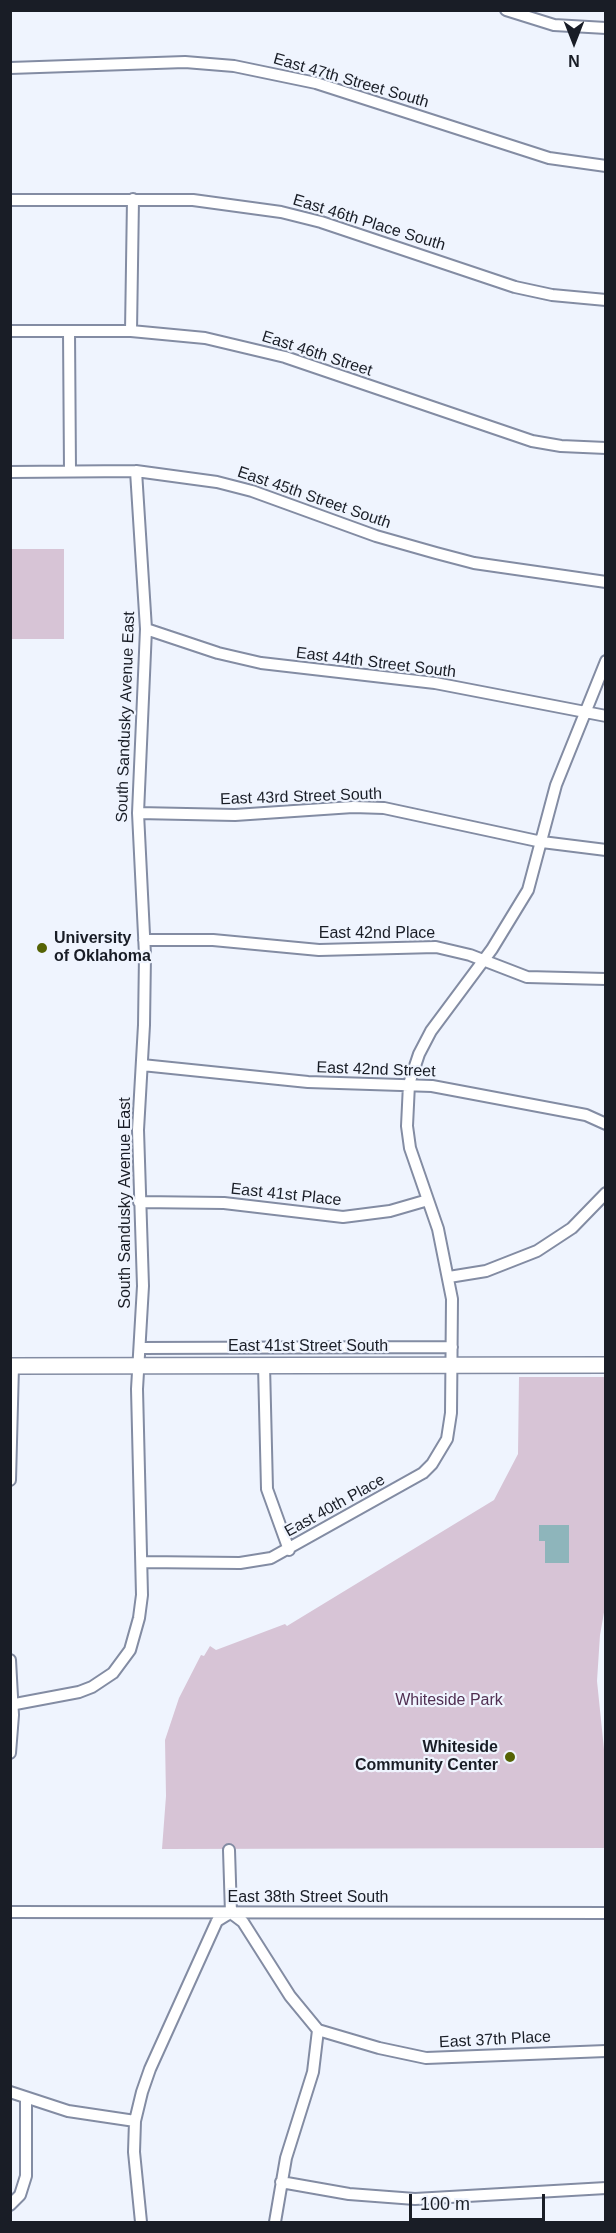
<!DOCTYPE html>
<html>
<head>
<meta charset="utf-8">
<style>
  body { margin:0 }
  #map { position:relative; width:616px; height:2233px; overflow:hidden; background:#eff4fe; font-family:Arial,sans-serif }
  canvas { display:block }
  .frame { position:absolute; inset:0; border:12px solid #191d26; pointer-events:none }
  .north { position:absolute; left:544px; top:12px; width:60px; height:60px; -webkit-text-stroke:4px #eff4fe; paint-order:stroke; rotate:180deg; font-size:16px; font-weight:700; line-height:24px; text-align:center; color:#191d26 }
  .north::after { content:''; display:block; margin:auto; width:21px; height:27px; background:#191d26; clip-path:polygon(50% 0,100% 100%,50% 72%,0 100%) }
  .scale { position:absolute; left:409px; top:2194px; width:136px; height:27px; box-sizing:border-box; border:3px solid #191d26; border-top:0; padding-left:8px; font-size:18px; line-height:21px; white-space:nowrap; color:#191d26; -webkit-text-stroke:4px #eff4fe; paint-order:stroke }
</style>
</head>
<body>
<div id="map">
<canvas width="616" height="2233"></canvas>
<div class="frame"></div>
<div class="north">N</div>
<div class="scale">100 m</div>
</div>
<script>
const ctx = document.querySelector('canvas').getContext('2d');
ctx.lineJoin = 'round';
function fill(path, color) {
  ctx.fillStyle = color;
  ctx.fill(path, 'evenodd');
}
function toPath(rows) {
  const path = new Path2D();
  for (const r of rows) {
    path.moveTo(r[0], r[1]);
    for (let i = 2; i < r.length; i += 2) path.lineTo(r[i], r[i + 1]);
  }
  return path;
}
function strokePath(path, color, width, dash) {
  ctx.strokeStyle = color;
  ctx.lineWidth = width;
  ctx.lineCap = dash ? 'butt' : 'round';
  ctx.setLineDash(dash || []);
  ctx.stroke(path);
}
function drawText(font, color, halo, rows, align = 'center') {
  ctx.font = font + ' Arial,sans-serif';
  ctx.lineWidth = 4.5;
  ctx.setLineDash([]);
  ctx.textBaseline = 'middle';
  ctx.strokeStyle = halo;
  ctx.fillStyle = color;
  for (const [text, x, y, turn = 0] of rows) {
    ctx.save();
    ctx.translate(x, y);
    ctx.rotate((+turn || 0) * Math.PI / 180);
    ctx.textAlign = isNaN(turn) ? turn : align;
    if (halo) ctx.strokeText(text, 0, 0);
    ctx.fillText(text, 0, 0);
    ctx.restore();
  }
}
const green = toPath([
  [11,549,64,549,64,639,11,639],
  [519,1377,605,1377,606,1601,600,1635,597,1681,605,1759,605,1848,162,1849,166,1796,165,1740,179,1698,201,1655,204,1656,210,1646,216,1650,285,1624,287,1626,494,1500,518,1454]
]);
const water = toPath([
  [539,1525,569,1525,569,1563,545,1563,545,1541,539,1541]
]);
const minor = toPath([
  [506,10,554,25,606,28],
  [10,68,185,62,234,66,316,83,549,158,606,166],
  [10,200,193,200,281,212,321,222,515,287,552,295,606,300],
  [10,331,131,331,205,338,285,357,532,441,561,446,606,448],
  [69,331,70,471],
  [131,331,133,199],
  [10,472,136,471,217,482,252,491,376,536,436,553,474,563,606,582],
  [146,629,218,653,261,663,435,683,606,716],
  [138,813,235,815,353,807,384,808,542,842,606,850],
  [144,940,213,940,319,950,436,947,470,955,527,977,606,979],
  [142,1065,308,1082,432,1086,586,1115,606,1124],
  [139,1202,224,1203,343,1217,390,1211,428,1200],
  [449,1277,486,1271,537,1251,572,1228,606,1193],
  [140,1348,452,1347],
  [264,1365,267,1489,289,1550],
  [10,1480,13,1366],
  [142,1562,240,1563,271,1558,423,1473,432,1464,447,1439,451,1413,452,1299,438,1229,410,1148,407,1126,409,1084,419,1054,431,1031,492,949,528,890,556,785,606,661],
  [10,1660,13,1715,10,1753],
  [10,1705,79,1692,92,1687,113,1673,130,1650,139,1618,142,1595,137,1389,143,1286,138,1130,144,1025,145,955,138,813,146,629,136,471],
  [229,1850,231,1913],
  [10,1912,606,1913],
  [231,1913,243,1922,290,1996,318,2030,313,2072,286,2158,275,2222],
  [318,2030,379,2048,426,2058,606,2051],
  [10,2092,68,2111,135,2121],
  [281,2182,349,2194,415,2199,606,2188],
  [10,2205,20,2195,26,2176,26,2098],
  [141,2222,134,2152,135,2121,142,2092,150,2069,217,1921,230,1913]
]);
const secondary = toPath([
  [10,1366,606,1365]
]);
const markers = [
  [42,948,6,"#556305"],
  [510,1757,6,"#556305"]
];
const streetNames = [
  ["East 47th Street South",351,81,16],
  ["East 46th Place South",369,223,17],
  ["East 46th Street",317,354,18],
  ["East 45th Street South",314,498,19],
  ["East 44th Street South",376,663,7],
  ["South Sandusky Avenue East",126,717,-88],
  ["East 43rd Street South",301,797,-2],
  ["East 42nd Place",377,934],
  ["East 42nd Street",376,1070,2],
  ["East 41st Place",286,1195,6],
  ["South Sandusky Avenue East",126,1203,-90],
  ["East 41st Street South",308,1347],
  ["East 40th Place",335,1506,-29],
  ["East 38th Street South",308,1898],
  ["East 37th Place",495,2040,-3]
];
const poiNames = [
  ["University",54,939],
  ["of Oklahoma",54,957],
  ["Whiteside",498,1748,"right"],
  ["Community Center",498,1766,"right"]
];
const parkNames = [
  ["Whiteside Park",449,1701]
];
fill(green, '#d7c4d6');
fill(water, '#8eb5bb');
strokePath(minor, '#838ca3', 14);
strokePath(secondary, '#838ca3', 18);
strokePath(minor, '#fff', 10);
strokePath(secondary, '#fff', 15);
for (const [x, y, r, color] of markers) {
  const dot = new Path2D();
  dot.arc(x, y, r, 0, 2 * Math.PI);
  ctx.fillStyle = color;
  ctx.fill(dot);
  strokePath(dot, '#eff4fe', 2);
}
drawText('16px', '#191d26', '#eff4fe', streetNames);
drawText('bold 16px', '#191d26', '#eff4fe', poiNames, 'left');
drawText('16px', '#512f52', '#eff4fe', parkNames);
</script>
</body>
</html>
